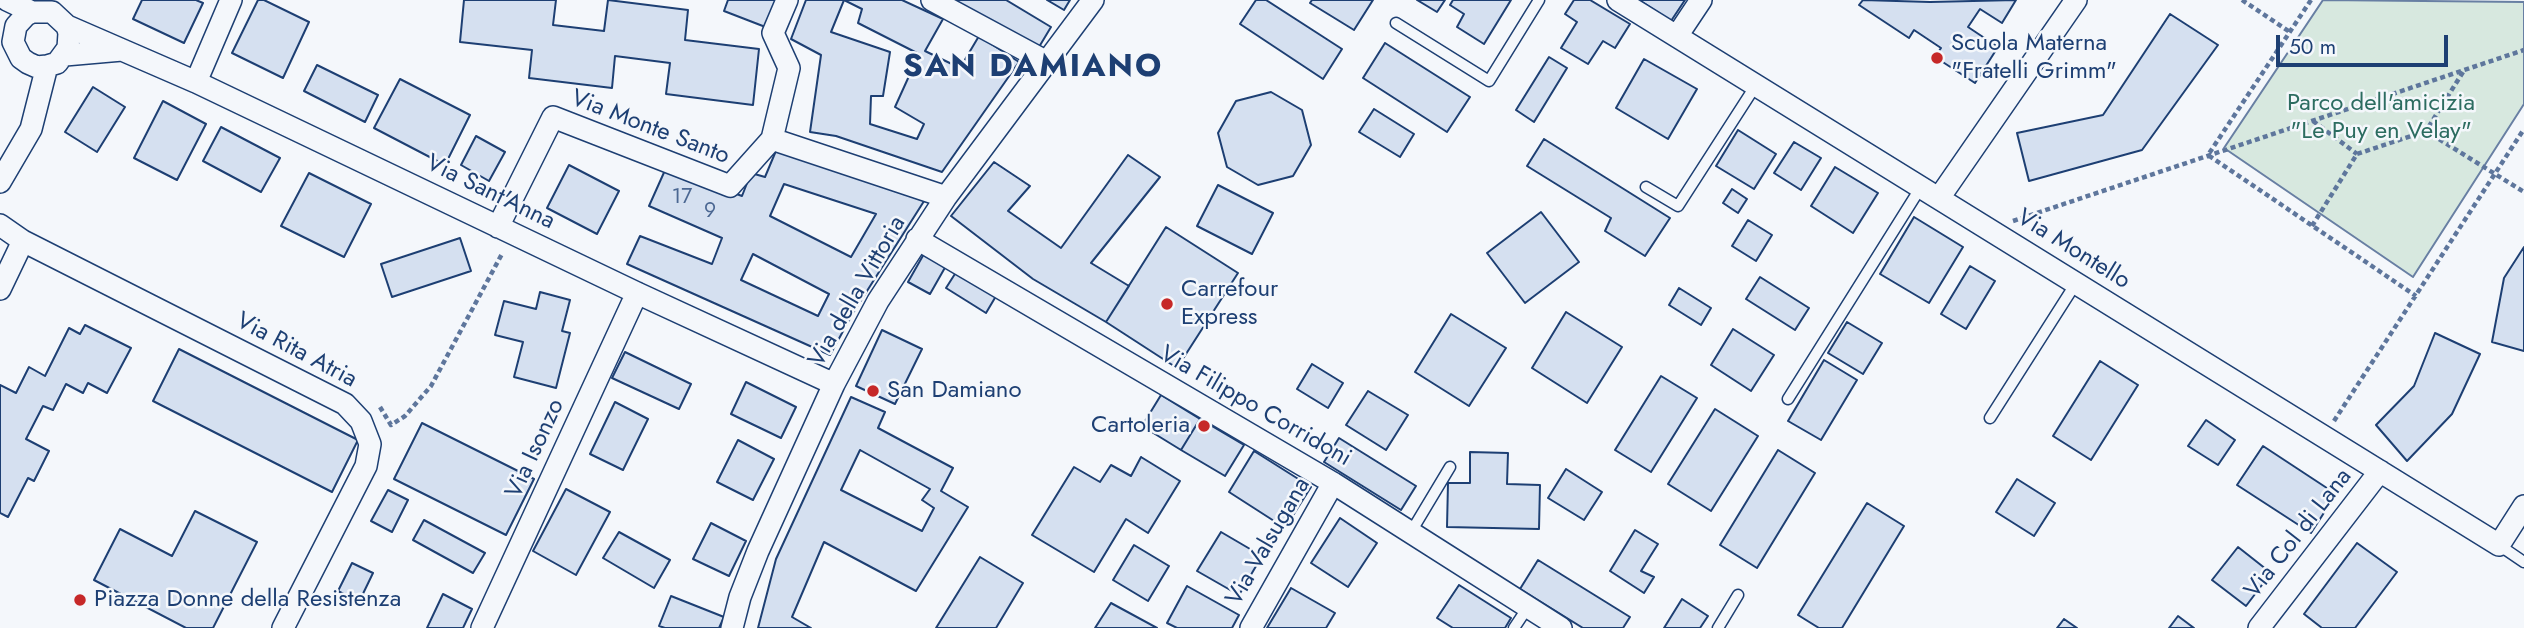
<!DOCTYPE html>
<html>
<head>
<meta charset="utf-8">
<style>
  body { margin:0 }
  #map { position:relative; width:2524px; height:628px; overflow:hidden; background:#f4f7fb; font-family:Jost,sans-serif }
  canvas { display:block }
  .scale { position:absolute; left:2276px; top:35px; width:172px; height:32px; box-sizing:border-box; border:4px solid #1d3f73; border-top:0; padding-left:9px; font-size:21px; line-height:24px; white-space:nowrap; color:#1d3f73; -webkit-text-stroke:5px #f4f7fb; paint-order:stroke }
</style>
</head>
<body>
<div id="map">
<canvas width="2524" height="628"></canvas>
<div class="scale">50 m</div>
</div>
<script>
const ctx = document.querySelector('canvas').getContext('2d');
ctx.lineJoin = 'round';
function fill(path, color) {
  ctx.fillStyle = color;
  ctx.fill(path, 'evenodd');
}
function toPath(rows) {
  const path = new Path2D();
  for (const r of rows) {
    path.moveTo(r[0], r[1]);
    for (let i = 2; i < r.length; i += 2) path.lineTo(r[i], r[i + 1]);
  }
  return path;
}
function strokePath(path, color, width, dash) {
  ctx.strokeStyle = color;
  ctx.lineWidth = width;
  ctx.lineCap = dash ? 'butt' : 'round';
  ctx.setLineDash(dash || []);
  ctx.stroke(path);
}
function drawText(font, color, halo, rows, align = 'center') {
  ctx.font = font + ' Jost,sans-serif';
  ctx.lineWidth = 5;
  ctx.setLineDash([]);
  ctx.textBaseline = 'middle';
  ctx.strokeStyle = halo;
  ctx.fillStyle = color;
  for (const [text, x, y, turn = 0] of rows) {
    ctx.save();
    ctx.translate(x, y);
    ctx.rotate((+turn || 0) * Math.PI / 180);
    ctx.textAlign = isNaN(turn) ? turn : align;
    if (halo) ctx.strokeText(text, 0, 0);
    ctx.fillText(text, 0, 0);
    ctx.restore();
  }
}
const green = toPath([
  [2323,0,2524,2,2524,104,2413,277,2224,148,2323,0]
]);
const building = toPath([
  [142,0,196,0,203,3,184,43,133,19,142,0],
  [258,0,264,0,309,22,283,78,232,53,258,0],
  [464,0,556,0,553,25,604,31,608,0,688,10,685,40,759,49,753,105,666,94,670,63,615,56,612,88,529,78,532,50,460,42,464,0],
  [728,0,779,0,768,28,724,11,728,0],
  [806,0,902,0,943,19,925,51,960,68,979,36,1019,62,942,172,836,136,810,132,821,55,791,39,806,0],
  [844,0,862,9,858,23,919,54,895,107,924,124,917,139,870,124,871,96,883,96,890,52,831,32,844,0],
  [948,0,1006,0,1051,27,1039,47,948,0],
  [1047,0,1070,0,1064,10,1047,0],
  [1256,0,1266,0,1342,49,1323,79,1240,24,1256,0],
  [1312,0,1373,0,1354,30,1310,3,1312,0],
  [1417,0,1445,0,1437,12,1417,0],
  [1453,0,1511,0,1484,44,1457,27,1464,14,1450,5,1453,0],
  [1574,0,1590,0,1630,24,1615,48,1603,41,1588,64,1561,48,1577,22,1565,14,1574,0],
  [1639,0,1685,0,1671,21,1639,0],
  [1863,0,1930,2,2016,0,2002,23,1980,9,1968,27,1998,47,1975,83,1935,57,1941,48,1914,30,1909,38,1859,5,1863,0],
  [2170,14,2218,45,2142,150,2029,181,2017,133,2103,115,2170,14],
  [1385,43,1470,97,1447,132,1363,78,1385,43],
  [1549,57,1567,68,1534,122,1516,110,1549,57],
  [1644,59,1697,89,1668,139,1616,108,1644,59],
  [317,65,378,95,365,122,304,91,317,65],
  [400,79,470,115,445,165,374,128,400,79],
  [93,87,125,107,97,152,65,132,93,87],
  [1271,92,1302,110,1311,145,1293,176,1258,185,1227,167,1218,133,1236,101,1271,92],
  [163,101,206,124,177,180,134,158,163,101],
  [1374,109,1414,134,1400,157,1359,132,1374,109],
  [221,127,280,158,261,192,203,161,221,127],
  [1738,130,1776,154,1754,189,1716,166,1738,130],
  [476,136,505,152,489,181,461,165,476,136],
  [1544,139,1670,218,1645,256,1605,231,1611,218,1527,166,1544,139],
  [1794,142,1821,158,1801,190,1774,173,1794,142],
  [778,146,926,198,853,313,830,355,627,264,640,236,712,264,722,238,649,206,666,168,742,196,751,173,765,177,778,146],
  [784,184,876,214,851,257,770,216,784,184],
  [753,254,829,294,818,316,741,280,753,254],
  [1128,155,1160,177,1091,263,1129,286,1106,322,1033,279,951,216,994,162,1030,186,1008,211,1061,248,1128,155],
  [569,165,619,191,597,234,547,208,569,165],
  [1835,167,1878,193,1853,233,1811,206,1835,167],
  [309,173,371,204,344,257,281,226,309,173],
  [1218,185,1273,213,1252,254,1197,226,1218,185],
  [1732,189,1747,199,1738,213,1723,203,1732,189],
  [1541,212,1579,262,1525,303,1487,253,1541,212],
  [1914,217,1963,247,1929,303,1880,274,1914,217],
  [1748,220,1772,235,1756,261,1732,246,1748,220],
  [1166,227,1238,273,1177,368,1106,322,1166,227],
  [460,238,471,271,392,297,381,264,460,238],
  [929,245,951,257,930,294,908,282,929,245],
  [2524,247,2524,351,2492,342,2504,278,2524,247],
  [960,266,999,291,986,313,946,288,960,266],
  [1970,266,1995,281,1966,329,1941,314,1970,266],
  [1760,277,1809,308,1795,330,1746,299,1760,277],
  [1679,288,1711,308,1701,325,1669,305,1679,288],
  [540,292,570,300,562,331,570,333,556,388,514,377,523,342,495,335,504,301,536,309,540,292],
  [1566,312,1622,347,1587,403,1532,368,1566,312],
  [1451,314,1506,348,1469,406,1415,372,1451,314],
  [1847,322,1882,343,1863,374,1828,353,1847,322],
  [85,325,131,348,107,393,88,383,83,393,66,384,53,410,43,406,26,439,49,451,34,481,28,478,8,517,0,513,0,385,16,393,29,367,45,376,69,328,80,334,85,325],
  [1733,329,1774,355,1751,391,1711,365,1733,329],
  [882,330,922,349,895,404,856,386,882,330],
  [2435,333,2480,354,2452,414,2407,461,2376,425,2414,386,2435,333],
  [179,349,358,440,332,492,153,401,179,349],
  [625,352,691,384,679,409,612,378,625,352],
  [1824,360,1857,380,1821,440,1788,421,1824,360],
  [2100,361,2138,385,2091,460,2053,436,2100,361],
  [1312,364,1343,383,1328,408,1297,389,1312,364],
  [1661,376,1697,398,1651,472,1615,450,1661,376],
  [746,382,796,407,781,438,731,414,746,382],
  [1368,391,1408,415,1386,450,1346,425,1368,391],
  [1161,395,1200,419,1181,450,1142,426,1161,395],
  [851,397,885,412,878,428,953,468,941,491,968,507,916,591,824,542,792,617,811,628,758,628,776,559,851,397],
  [860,450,930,489,922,500,934,508,922,531,841,490,860,450],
  [615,402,648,419,623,470,590,454,615,402],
  [1715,409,1758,436,1711,511,1668,484,1715,409],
  [1200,419,1244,445,1225,476,1181,450,1200,419],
  [2206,420,2235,440,2218,465,2188,446,2206,420],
  [422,423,534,479,506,535,394,479,422,423],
  [1339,438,1416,486,1401,510,1324,462,1339,438],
  [738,440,774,459,753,500,717,482,738,440],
  [2263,446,2336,494,2311,533,2237,485,2263,446],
  [1778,450,1815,473,1757,568,1720,545,1778,450],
  [1254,451,1311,487,1285,528,1229,492,1254,451],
  [1470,452,1508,453,1507,484,1540,485,1539,529,1447,527,1448,483,1470,483,1470,452],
  [1141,457,1180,481,1148,533,1126,519,1094,572,1032,535,1074,467,1100,482,1111,465,1131,476,1141,457],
  [1566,469,1602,492,1584,520,1548,498,1566,469],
  [2017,479,2055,503,2034,536,1996,512,2017,479],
  [566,489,610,512,576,575,533,551,566,489],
  [388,490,408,500,392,532,371,521,388,490],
  [1867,503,1904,526,1842,628,1819,628,1798,615,1867,503],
  [195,511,257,542,213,628,186,628,94,580,120,529,172,556,195,511],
  [1340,518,1377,543,1348,587,1311,563,1340,518],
  [424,520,485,553,473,573,413,540,424,520],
  [711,523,746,541,729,576,693,559,711,523],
  [1635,530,1658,544,1641,571,1654,577,1644,593,1610,571,1635,530],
  [619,532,670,560,654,588,603,558,619,532],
  [1221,532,1262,556,1239,595,1197,571,1221,532],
  [2357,543,2397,572,2355,628,2322,628,2304,614,2357,543],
  [1134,545,1169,566,1148,601,1113,580,1134,545],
  [2238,547,2271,573,2246,606,2212,580,2238,547],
  [980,557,1023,583,996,628,936,628,980,557],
  [1538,560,1630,617,1623,628,1583,628,1520,589,1538,560],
  [352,563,373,573,359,602,338,591,352,563],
  [1459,585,1511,618,1505,628,1453,628,1437,618,1459,585],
  [1187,586,1239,615,1232,628,1177,628,1167,623,1187,586],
  [1291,588,1335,613,1326,628,1267,628,1291,588],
  [443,594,472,609,463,628,427,628,443,594],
  [671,596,724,617,719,628,665,628,659,626,671,596],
  [1682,599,1708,616,1700,628,1664,628,1682,599],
  [1111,603,1157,628,1095,628,1111,603],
  [2178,616,2194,628,2169,628,2178,616],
  [2064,619,2077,628,2057,628,2064,619]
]);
const path = toPath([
  [2242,0,2290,32],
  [2311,0,2208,155,2416,296],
  [2463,72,2426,131,2524,192],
  [2313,121,2357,154],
  [2013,221,2524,50],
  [2312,226,2357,154,2426,131],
  [380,407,391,425,405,416,431,386,503,252],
  [2334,421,2524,129]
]);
const lane = toPath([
  [1396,23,1489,81,1539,0],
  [1646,187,1678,206,1756,85],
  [1788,399,1921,187],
  [1990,418,2076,283],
  [1411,532,1450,467],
  [2499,545,2524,562],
  [1514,628,1528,607],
  [1718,628,1738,595]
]);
const street = toPath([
  [7,0,32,12,52,12,67,26,69,33,68,48,57,63,47,66,37,67,28,63,21,58,13,42,16,26,26,15,32,12],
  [932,0,1047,62],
  [1618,0,2499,545,2524,506],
  [67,26,196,82,637,293,834,384],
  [1677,36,1701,0],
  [65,55,122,50],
  [196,82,231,0],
  [772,139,946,197],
  [0,182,31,129,47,66],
  [1939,198,2076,0],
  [0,225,23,241,345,404,361,421,370,444,366,466,283,628],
  [498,227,553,117,730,186,772,139,789,68,773,33,787,0],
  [917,239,1333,483,1561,628],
  [0,289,23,241],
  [482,628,637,293],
  [732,628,740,597,758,551,834,384,878,301,946,197,1093,0],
  [1251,628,1333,483],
  [2259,628,2380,471]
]);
const markers = [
  [1937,58,7,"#c62828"],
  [1167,304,7,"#c62828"],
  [873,391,7,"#c62828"],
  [1204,426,7,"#c62828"],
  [80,600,7,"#c62828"]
];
const numberNames = [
  ["17",682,198],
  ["9",710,212]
];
const poiNames = [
  ["Scuola Materna",1951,44],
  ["\"Fratelli Grimm\"",1951,72],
  ["Carrefour",1181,290],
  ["Express",1181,318],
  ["San Damiano",887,391],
  ["Cartoleria",1190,426,"right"],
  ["Piazza Donne della Resistenza",94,600]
];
const parkNames = [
  ["Parco dell'amicizia",2381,104],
  ["\"Le Puy en Velay\"",2381,132]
];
const streetNames = [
  ["Via Monte Santo",650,128,21],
  ["Via Sant'Anna",490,193,26],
  ["Via Montello",2073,250,32],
  ["Via della Vittoria",858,292,-60],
  ["Via Rita Atria",296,351,28],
  ["Via Filippo Corridoni",1255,407,30],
  ["Via Isonzo",536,449,-65],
  ["Via Col di Lana",2299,534,-52],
  ["Via Valsugana",1269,542,-60]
];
const districtNames = [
  ["SAN DAMIANO",1033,68]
];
fill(green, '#d7e8df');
strokePath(green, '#687fa3', 2);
fill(building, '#d5e0f0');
strokePath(building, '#1d3f73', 2);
strokePath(lane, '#1d3f73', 13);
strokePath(street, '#1d3f73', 24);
strokePath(path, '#5e769c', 4.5, [5, 3.5]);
strokePath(lane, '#f4f7fb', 10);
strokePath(street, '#f4f7fb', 21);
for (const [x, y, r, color] of markers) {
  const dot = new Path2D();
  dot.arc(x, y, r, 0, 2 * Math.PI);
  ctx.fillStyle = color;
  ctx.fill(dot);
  strokePath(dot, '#f4f7fb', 2.5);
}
drawText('21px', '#4b6792', null, numberNames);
drawText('24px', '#1d3f73', '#f4f7fb', poiNames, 'left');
drawText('24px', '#2c6c60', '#f4f7fb', parkNames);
drawText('24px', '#1d3f73', '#f4f7fb', streetNames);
ctx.letterSpacing = '2px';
drawText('bold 32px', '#1d3f73', '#f4f7fb', districtNames);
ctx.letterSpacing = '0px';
</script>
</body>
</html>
